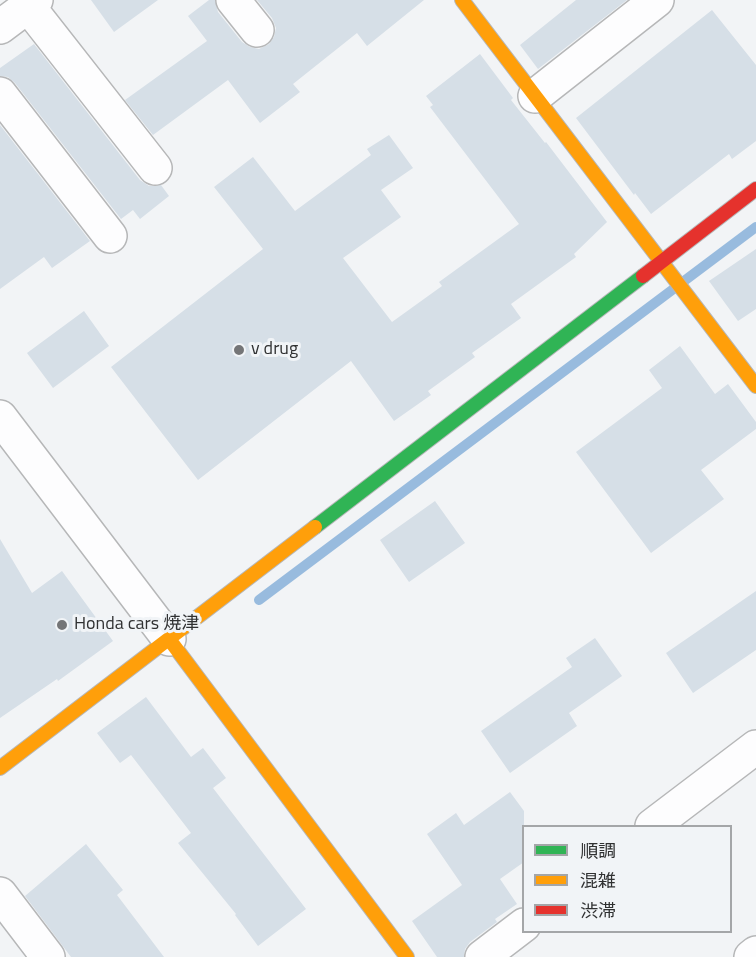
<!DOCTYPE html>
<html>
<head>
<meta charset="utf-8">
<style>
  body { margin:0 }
  #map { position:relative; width:756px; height:957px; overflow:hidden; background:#f2f4f6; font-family:"Titillium Web","Noto Sans JP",sans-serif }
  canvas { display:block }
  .legend { position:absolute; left:522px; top:825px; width:210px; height:108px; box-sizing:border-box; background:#f1f4f7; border:2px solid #a4a6a8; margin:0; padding:8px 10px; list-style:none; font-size:18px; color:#303132 }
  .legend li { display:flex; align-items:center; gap:12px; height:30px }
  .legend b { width:30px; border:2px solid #a4a6a8 }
</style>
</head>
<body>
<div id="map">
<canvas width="756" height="957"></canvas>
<ul class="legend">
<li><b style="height:8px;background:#30b455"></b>順調</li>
<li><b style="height:8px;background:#ff9f0a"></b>混雑</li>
<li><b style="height:8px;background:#e5322d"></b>渋滞</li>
</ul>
</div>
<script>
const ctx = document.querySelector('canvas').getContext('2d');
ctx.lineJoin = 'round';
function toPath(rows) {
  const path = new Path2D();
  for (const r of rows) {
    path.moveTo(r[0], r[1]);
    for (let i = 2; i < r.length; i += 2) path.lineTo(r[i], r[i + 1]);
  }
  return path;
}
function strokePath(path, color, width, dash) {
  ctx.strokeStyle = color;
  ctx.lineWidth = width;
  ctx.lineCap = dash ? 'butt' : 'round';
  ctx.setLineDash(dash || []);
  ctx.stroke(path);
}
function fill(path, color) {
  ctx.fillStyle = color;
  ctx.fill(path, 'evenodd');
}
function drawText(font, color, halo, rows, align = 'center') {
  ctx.font = font + ' "Titillium Web","Noto Sans JP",sans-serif';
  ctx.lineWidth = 6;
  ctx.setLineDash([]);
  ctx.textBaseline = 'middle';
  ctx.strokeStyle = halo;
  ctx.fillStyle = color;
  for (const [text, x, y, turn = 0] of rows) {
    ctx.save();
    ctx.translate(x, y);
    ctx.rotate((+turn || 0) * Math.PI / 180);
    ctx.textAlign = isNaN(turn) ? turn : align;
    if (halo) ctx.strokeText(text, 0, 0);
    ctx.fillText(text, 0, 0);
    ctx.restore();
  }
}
const stream = toPath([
  [259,600,756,227]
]);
const building = toPath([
  [91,0,158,0,114,32],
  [209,0,215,0,218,12,242,42,250,47,259,49,269,44,274,37,276,28,272,18,257,0,424,0,367,46,357,33,293,84,300,92,260,123,228,80,153,135,125,100,207,41,188,16],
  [576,0,627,0,538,69,520,45],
  [712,10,756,65,756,141,732,159,729,154,651,214,635,193,634,195,576,118],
  [34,44,140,180,149,186,161,185,169,196,140,219,133,210,121,219,15,83,8,77,0,76,0,68],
  [480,54,513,98,511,100,545,143,546,142,607,222,574,254,576,257,511,304,521,318,472,353,475,357,428,391,431,395,394,421,351,361,198,480,111,367,263,249,214,187,253,157,295,211,371,155,367,149,389,135,413,168,381,190,401,217,343,258,392,322,442,286,439,282,519,224,430,107,433,105,426,96],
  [0,125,90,241,52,268,44,257,0,289],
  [756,249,756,309,738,321,709,281],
  [84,311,109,346,53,388,27,353],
  [680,346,715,394,728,384,756,422,756,429,701,470,724,499,651,553,576,452,662,388,649,370],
  [435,501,465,543,409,582,380,540],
  [0,539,32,593,62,571,113,641,58,681,57,679,0,718],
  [756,591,756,650,693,693,666,653],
  [595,638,622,676,569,713,577,726,510,773,481,731,572,667,566,658],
  [146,697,191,757,203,748,226,778,213,788,306,909,258,946,235,915,236,914,178,843,191,833,131,755,120,763,97,733],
  [510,792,524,811,524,862,500,879,517,904,495,919,497,922,470,942,465,949,464,957,437,957,412,921,462,885,427,834,456,813,464,825],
  [86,844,123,890,117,895,164,957,71,957,25,896]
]);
const street = toPath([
  [233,0,257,30],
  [28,6,155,168],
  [0,27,36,0],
  [0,94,110,236],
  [535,96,657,0],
  [0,417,169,639],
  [652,826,756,747],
  [0,894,48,957],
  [482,957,524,925],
  [751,957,756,953]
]);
const fast = toPath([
  [315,527,643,276]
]);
const slow = toPath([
  [462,0,756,386],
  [169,639,407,957],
  [0,768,315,527]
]);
const jam = toPath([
  [643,276,756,189]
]);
const markers = [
  [239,350,6,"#747577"],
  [62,625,6,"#747577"]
];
const poiNames = [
  ["v drug",251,350],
  ["Honda cars 焼津",74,625]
];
strokePath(stream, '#98bbde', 10);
fill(building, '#d6dfe7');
strokePath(street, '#b6b7b8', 36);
strokePath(fast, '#b6b7b8', 16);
strokePath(slow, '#b6b7b8', 16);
strokePath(jam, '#b6b7b8', 16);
strokePath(street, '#fdfdfe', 33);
strokePath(fast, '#30b455', 14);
strokePath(slow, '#ff9f0a', 14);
strokePath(jam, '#e5322d', 14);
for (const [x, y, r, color] of markers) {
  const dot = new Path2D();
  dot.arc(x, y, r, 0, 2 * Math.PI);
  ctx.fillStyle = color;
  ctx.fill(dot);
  strokePath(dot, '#f1f4f7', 2);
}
drawText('18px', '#303132', '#f1f4f7', poiNames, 'left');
</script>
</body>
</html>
